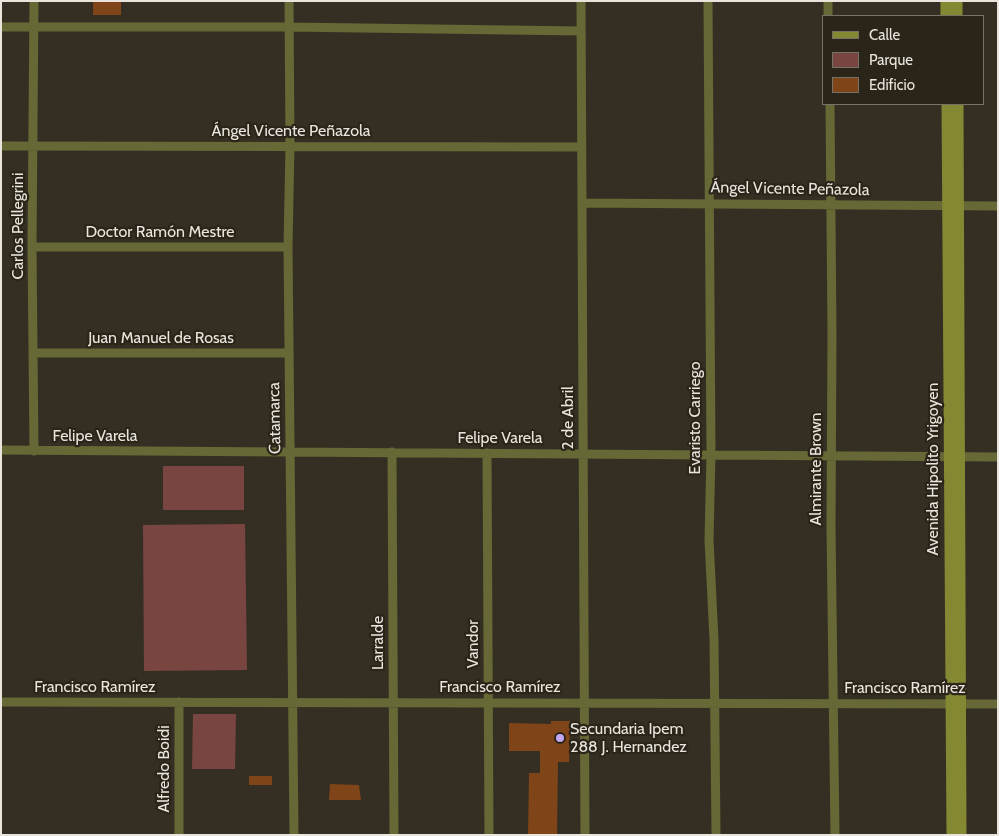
<!DOCTYPE html>
<html>
<head>
<meta charset="utf-8">
<style>
  body { margin:0 }
  #map { position:relative; width:999px; height:836px; overflow:hidden; background:#352f23; font-family:Cabin,sans-serif }
  canvas { display:block }
  .frame { position:absolute; inset:0; border:2px solid #e9e5dd; pointer-events:none }
  .legend { position:absolute; left:822px; top:15px; width:162px; height:90px; box-sizing:border-box; background:#2b2519; border:1px solid #777267; margin:0; padding:6px 9px; list-style:none; font-size:15px; color:#e9e5dd }
  .legend li { display:flex; align-items:center; gap:10px; height:25px }
  .legend b { width:25px; border:1px solid #777267 }
</style>
</head>
<body>
<div id="map">
<canvas width="999" height="836"></canvas>
<div class="frame"></div>
<ul class="legend">
<li><b style="height:6px;background:#848833"></b>Calle</li>
<li><b style="height:14px;background:#794540"></b>Parque</li>
<li><b style="height:14px;background:#7f4417"></b>Edificio</li>
</ul>
</div>
<script>
const ctx = document.querySelector('canvas').getContext('2d');
ctx.lineJoin = 'round';
function fill(path, color) {
  ctx.fillStyle = color;
  ctx.fill(path, 'evenodd');
}
function toPath(rows) {
  const path = new Path2D();
  for (const r of rows) {
    path.moveTo(r[0], r[1]);
    for (let i = 2; i < r.length; i += 2) path.lineTo(r[i], r[i + 1]);
  }
  return path;
}
function strokePath(path, color, width, dash) {
  ctx.strokeStyle = color;
  ctx.lineWidth = width;
  ctx.lineCap = dash ? 'butt' : 'round';
  ctx.setLineDash(dash || []);
  ctx.stroke(path);
}
function drawText(font, color, halo, rows, align = 'center') {
  ctx.font = font + ' Cabin,sans-serif';
  ctx.lineWidth = 4.5;
  ctx.setLineDash([]);
  ctx.textBaseline = 'middle';
  ctx.strokeStyle = halo;
  ctx.fillStyle = color;
  for (const [text, x, y, turn = 0] of rows) {
    ctx.save();
    ctx.translate(x, y);
    ctx.rotate((+turn || 0) * Math.PI / 180);
    ctx.textAlign = isNaN(turn) ? turn : align;
    if (halo) ctx.strokeText(text, 0, 0);
    ctx.fillText(text, 0, 0);
    ctx.restore();
  }
}
const green = toPath([
  [163,466,244,466,244,510,163,510],
  [245,524,247,670,144,671,143,525],
  [193,714,236,714,235,769,192,769]
]);
const building = toPath([
  [93,1,121,1,121,15,93,15],
  [551,721,570,721,569,762,558,762,557,835,528,835,529,773,540,773,540,751,509,751,509,723,551,724],
  [249,776,272,776,272,785,249,785],
  [330,784,359,785,361,800,329,800]
]);
const minor = toPath([
  [34,1,32,247,34,451],
  [289,1,290,145,288,247,294,835],
  [581,1,585,835],
  [708,1,711,454,709,540,714,639,716,835],
  [828,1,828,16],
  [1,27,289,27,581,31],
  [830,104,832,335,831,527,835,835],
  [1,146,581,147],
  [582,203,998,206],
  [32,247,288,247],
  [33,353,289,353],
  [1,450,998,457],
  [392,452,394,835],
  [487,453,489,835],
  [1,702,998,704],
  [179,702,179,835]
]);
const secondary = toPath([
  [946,1,946,16],
  [957,1,957,16],
  [947,104,952,835],
  [958,104,961,835]
]);
const markers = [
  [560,738,5,"#c2a8f2"]
];
const streetNames = [
  ["Ángel Vicente Peñazola",291,131],
  ["Ángel Vicente Peñazola",790,189,1],
  ["Carlos Pellegrini",18,226,-90],
  ["Doctor Ramón Mestre",160,232],
  ["Juan Manuel de Rosas",161,338],
  ["Catamarca",275,418,-91],
  ["2 de Abril",568,418,-90],
  ["Evaristo Carriego",695,418,-90],
  ["Felipe Varela",95,436],
  ["Felipe Varela",500,438],
  ["Almirante Brown",816,469,-90],
  ["Avenida Hipolito Yrigoyen",933,469,-90],
  ["Larralde",378,643,-90],
  ["Vandor",473,644,-90],
  ["Francisco Ramírez",95,687],
  ["Francisco Ramírez",500,687],
  ["Francisco Ramírez",905,688],
  ["Alfredo Boidi",164,769,-90]
];
const poiNames = [
  ["Secundaria Ipem",570,729],
  ["288 J. Hernandez",570,747]
];
fill(green, '#794540');
fill(building, '#7f4417');
strokePath(minor, '#666836', 9);
strokePath(secondary, '#848833', 11);
for (const [x, y, r, color] of markers) {
  const dot = new Path2D();
  dot.arc(x, y, r, 0, 2 * Math.PI);
  ctx.fillStyle = color;
  ctx.fill(dot);
  strokePath(dot, '#2b2519', 2);
}
drawText('16px', '#e9e5dd', '#2b2519', streetNames);
drawText('16px', '#e9e5dd', '#2b2519', poiNames, 'left');
</script>
</body>
</html>
